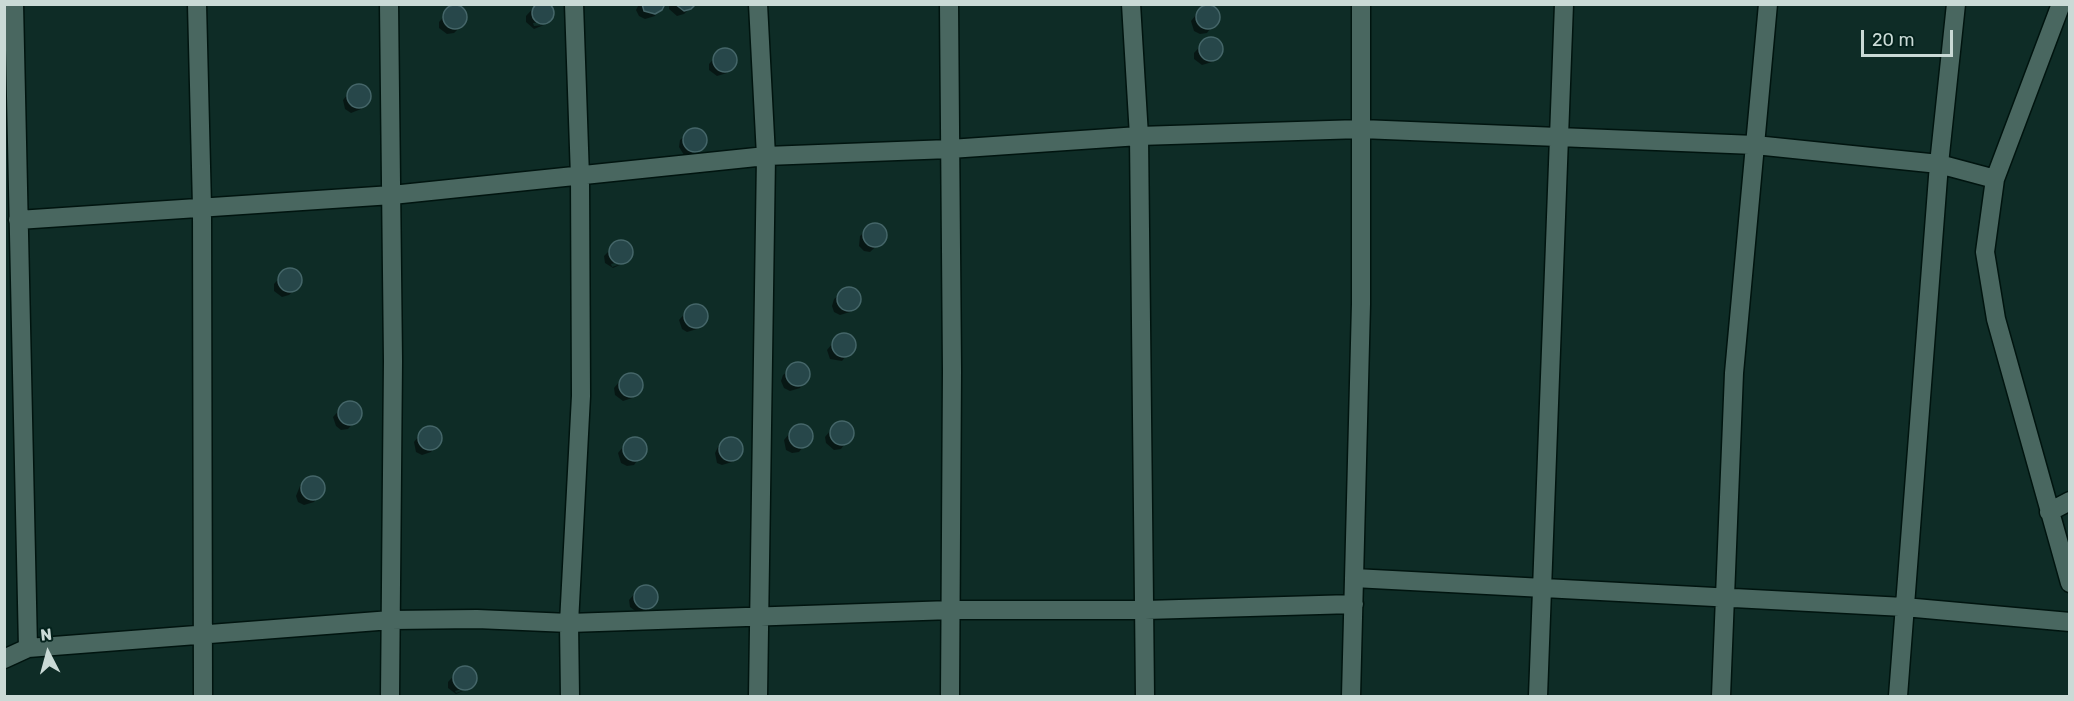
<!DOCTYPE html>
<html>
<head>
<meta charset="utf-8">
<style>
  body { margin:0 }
  #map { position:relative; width:2074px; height:701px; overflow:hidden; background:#0e2c26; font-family:Rubik,sans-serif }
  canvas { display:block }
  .frame { position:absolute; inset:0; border:6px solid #cadad6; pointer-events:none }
  .north { position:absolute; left:18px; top:623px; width:60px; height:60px; -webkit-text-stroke:4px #04221c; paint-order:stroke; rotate:354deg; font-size:16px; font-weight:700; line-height:24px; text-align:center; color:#cadad6 }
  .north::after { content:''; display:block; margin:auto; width:21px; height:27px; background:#cadad6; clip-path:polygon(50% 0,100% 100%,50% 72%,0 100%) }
  .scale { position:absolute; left:1861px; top:30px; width:92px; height:27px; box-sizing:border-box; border:3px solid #cadad6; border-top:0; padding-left:8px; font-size:18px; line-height:21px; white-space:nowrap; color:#cadad6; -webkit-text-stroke:4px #04221c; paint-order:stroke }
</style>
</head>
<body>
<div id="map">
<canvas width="2074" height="701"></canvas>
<div class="frame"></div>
<div class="north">N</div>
<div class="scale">20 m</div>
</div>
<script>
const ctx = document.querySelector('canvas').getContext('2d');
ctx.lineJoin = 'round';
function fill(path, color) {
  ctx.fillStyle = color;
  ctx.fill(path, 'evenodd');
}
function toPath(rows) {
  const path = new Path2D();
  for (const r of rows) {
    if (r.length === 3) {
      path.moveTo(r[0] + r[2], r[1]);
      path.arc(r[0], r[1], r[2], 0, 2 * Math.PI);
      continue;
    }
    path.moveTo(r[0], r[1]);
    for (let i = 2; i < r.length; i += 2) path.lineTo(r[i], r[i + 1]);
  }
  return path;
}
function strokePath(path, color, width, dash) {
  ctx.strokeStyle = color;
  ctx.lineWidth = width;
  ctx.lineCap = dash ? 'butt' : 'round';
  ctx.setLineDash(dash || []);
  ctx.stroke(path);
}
const shadow = toPath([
  [537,4,552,6,552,16,548,21,533,23,534,26,544,25,534,29,526,22,526,16],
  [639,4,663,4,655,16,645,19,639,16,636,10],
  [669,4,694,4,684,14,677,16,669,9],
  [1208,7,1217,12,1218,18,1207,33,1200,34,1194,31,1191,21,1201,9],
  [452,8,459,8,466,15,465,22,454,33,447,34,439,28,439,22],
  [1207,39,1220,43,1221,50,1212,62,1202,65,1194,59,1194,53],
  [722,50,734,54,736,60,727,73,717,76,709,70,709,64],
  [359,85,368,90,370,96,361,109,351,113,345,109,343,100,353,88],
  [692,130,699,130,706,137,705,144,690,156,684,155,679,147,680,140],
  [872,225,879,225,885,233,884,239,870,252,864,251,859,246,860,236],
  [618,242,624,242,631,253,627,260,611,264,612,267,624,263,613,268,605,263,604,256],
  [287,270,294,270,301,278,300,284,289,295,282,297,274,291,274,284],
  [849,288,857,293,859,299,850,312,840,315,834,312,832,306,834,299],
  [696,305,705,310,706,316,697,329,687,332,682,329,679,320,690,308],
  [844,335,853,340,854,346,842,361,830,359,827,350,837,338],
  [798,364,807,369,809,375,800,388,790,391,784,388,781,381,783,375],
  [634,375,641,385,632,398,623,401,615,395,614,388,624,376],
  [346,403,359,407,359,417,348,429,341,430,336,426,333,417],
  [846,423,851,427,852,434,841,449,834,450,826,443,825,437,835,425],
  [801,426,809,431,811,437,799,452,792,453,786,450,784,440,794,428],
  [430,428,439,433,440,439,431,452,422,455,416,452,414,442,424,430],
  [635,439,644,444,645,450,634,465,627,466,621,463,618,453,628,441],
  [734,439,740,443,741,450,739,456,732,462,722,465,717,463,715,453,718,447,724,441],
  [313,478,319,480,323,489,314,502,304,505,298,502,296,496,300,486],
  [650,587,657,597,648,610,638,613,630,607,629,600,640,588],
  [461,668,473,672,475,679,471,686,455,691,456,693,468,689,456,694,448,688,448,682]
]);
const building = toPath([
  [543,13,11],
  [642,4,665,4,662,10,655,14,644,11,642,4],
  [675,4,696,4,691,9,684,11,675,4],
  [1208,17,12],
  [455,17,12],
  [1211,49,12],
  [725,60,12],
  [359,96,12],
  [695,140,12],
  [875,235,12],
  [621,252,12],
  [290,280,12],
  [849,299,12],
  [696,316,12],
  [844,345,12],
  [798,374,12],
  [631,385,12],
  [350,413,12],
  [842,433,12],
  [801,436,12],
  [430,438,12],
  [635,449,12],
  [731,449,12],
  [313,488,12],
  [646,597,12],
  [465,678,12]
]);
const street = toPath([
  [14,4,28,648],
  [197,4,202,207,203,696],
  [389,4,393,361,390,696],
  [758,4,766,156,758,696],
  [949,4,952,371,950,696],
  [1131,4,1139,136,1145,696],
  [2061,4,1995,179,1985,252,1996,319,2070,583],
  [18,220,392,195,766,156,950,149,1139,136,1361,129,1755,145,1939,164,1995,179],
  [2049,512,2070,501],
  [1354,578,1904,607,2070,622],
  [4,659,28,648,391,620,477,619,569,623,952,610,1145,610,1354,604],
  [570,696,569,623,581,396,580,177,574,4],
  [1351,696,1361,304,1361,4],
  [1538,696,1564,4],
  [1721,696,1734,373,1768,4],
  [1898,696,1939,164,1956,4]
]);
fill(shadow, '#0007');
fill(building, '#27474a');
strokePath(building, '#456669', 1.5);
strokePath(street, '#00140f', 21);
strokePath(street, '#496760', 18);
</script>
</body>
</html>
